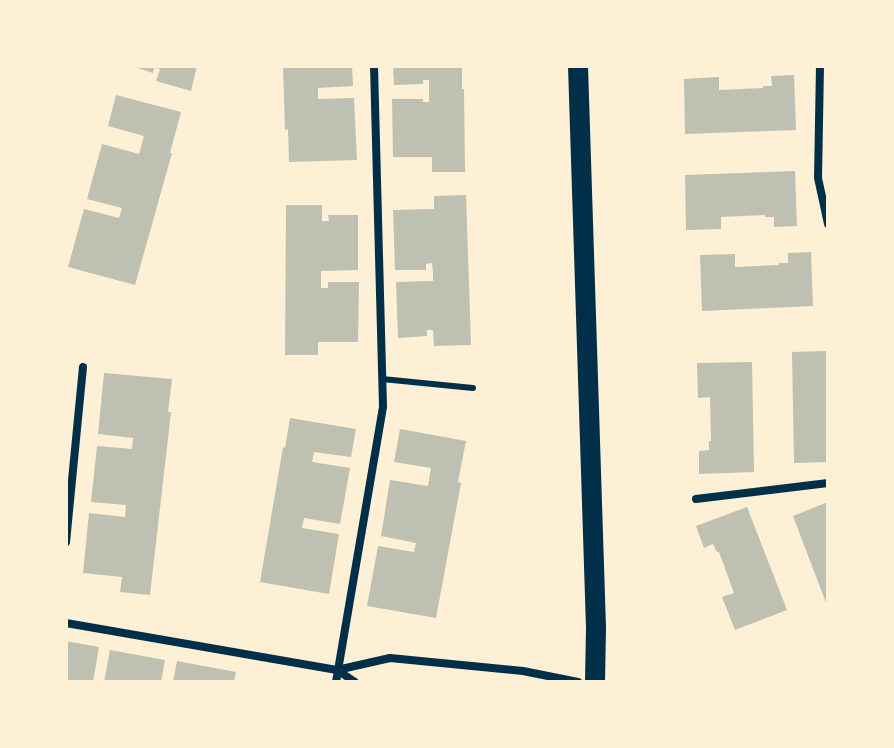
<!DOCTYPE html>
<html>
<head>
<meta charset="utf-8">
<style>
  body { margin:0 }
  #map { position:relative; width:894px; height:748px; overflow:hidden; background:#fdf0d5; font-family:Arial,sans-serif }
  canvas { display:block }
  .frame { position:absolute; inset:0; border:68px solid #fdf0d5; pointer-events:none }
</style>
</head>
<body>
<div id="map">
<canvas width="894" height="748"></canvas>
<div class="frame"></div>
</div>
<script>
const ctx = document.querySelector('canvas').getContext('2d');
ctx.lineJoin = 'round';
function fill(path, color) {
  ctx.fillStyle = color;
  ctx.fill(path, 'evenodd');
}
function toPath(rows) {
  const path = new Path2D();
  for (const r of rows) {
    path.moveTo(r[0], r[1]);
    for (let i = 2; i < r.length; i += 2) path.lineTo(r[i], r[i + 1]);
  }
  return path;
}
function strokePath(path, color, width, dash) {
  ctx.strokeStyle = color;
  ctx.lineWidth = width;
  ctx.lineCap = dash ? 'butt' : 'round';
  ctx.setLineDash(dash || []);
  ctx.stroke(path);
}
const building = toPath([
  [132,66,197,66,191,91,156,81,160,69,154,68,153,73],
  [283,66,352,66,353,86,318,88,318,99,354,98,357,160,289,162,288,129,285,130],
  [393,66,462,66,462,89,464,89,465,172,432,172,432,157,393,157,392,99,423,99,423,102,429,102,429,80,423,80,423,84,394,85],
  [794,75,796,130,685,134,684,79,719,77,719,90,763,88,763,86,772,86,771,76],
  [116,95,181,112,170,153,172,153,135,285,68,267,84,209,119,218,122,208,87,199,102,144,139,154,144,136,108,126],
  [795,171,797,226,774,227,774,217,765,217,765,215,721,217,721,229,686,230,685,175],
  [466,195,471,345,434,346,433,330,427,330,427,336,398,338,396,282,433,281,433,273,432,263,426,264,426,270,395,270,393,210,434,209,434,196],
  [286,205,322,205,322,221,329,221,328,215,358,215,358,270,321,271,321,288,328,288,328,282,359,282,358,342,318,342,318,355,285,355],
  [811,252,813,306,702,311,700,255,735,254,735,267,779,265,779,263,788,263,788,253],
  [828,351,828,462,794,463,792,352],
  [752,362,754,472,699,474,699,451,709,450,709,441,711,441,710,397,698,398,697,363],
  [104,373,172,379,168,412,171,412,150,595,120,592,122,577,83,573,89,513,125,517,126,505,91,502,97,446,132,449,133,438,98,434],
  [290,418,356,429,351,457,314,452,312,462,350,468,340,524,304,518,302,528,339,534,329,594,260,582,283,447,285,448],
  [400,429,466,441,458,482,461,483,436,618,367,606,378,546,414,552,416,543,381,536,390,480,428,486,431,468,394,462],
  [828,502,828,608,793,516],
  [747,507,787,610,735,630,722,597,734,593,719,552,717,552,713,544,704,548,696,526],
  [66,641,99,647,93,682,66,682],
  [110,650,165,660,161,682,104,682],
  [177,661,236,672,234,682,173,682]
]);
const service = toPath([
  [382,379,473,388]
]);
const minor = toPath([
  [820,66,818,178,828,224],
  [696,499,828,483],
  [66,542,83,367],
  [66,623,337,670,355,682],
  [337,670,390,658,523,671,578,682],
  [336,682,383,407,374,66]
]);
const primary = toPath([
  [578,66,596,628,595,682]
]);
fill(building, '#bec0b2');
strokePath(service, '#003049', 6);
strokePath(minor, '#003049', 8);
strokePath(primary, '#003049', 20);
</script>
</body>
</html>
